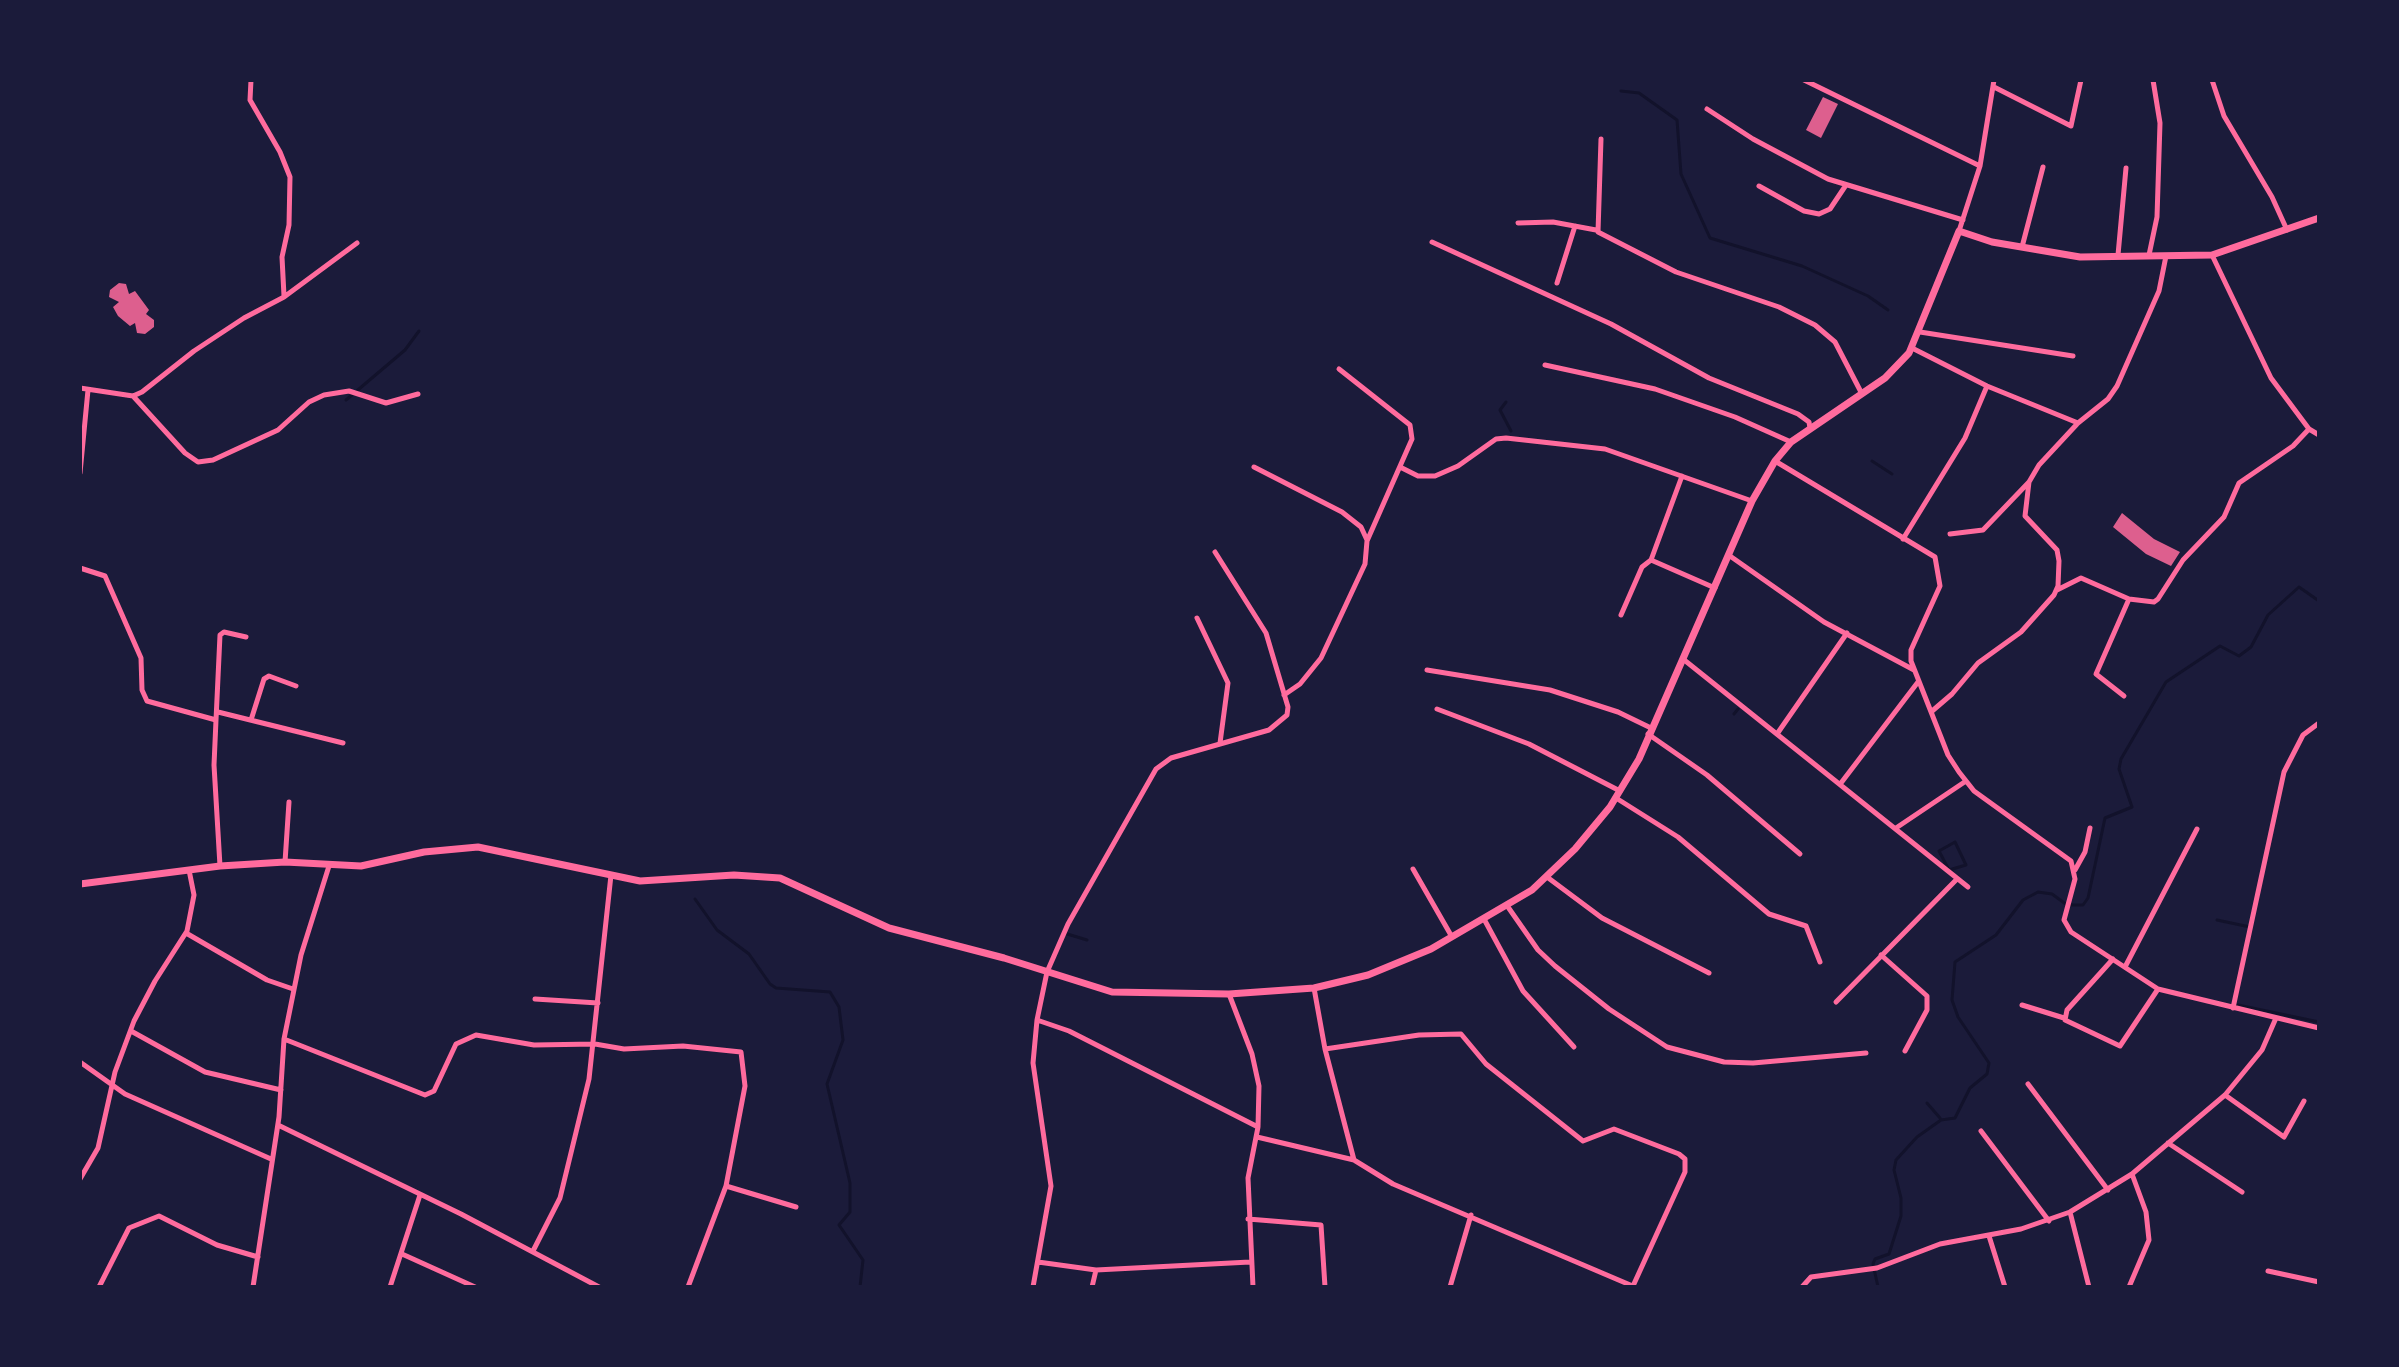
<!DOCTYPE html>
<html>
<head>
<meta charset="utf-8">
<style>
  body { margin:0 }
  #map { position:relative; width:2399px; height:1367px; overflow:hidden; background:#1b1b3a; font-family:"IBM Plex Sans",sans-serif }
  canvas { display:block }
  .frame { position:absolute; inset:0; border:82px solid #1b1b3a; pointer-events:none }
</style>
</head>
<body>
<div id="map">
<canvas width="2399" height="1367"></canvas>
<div class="frame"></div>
</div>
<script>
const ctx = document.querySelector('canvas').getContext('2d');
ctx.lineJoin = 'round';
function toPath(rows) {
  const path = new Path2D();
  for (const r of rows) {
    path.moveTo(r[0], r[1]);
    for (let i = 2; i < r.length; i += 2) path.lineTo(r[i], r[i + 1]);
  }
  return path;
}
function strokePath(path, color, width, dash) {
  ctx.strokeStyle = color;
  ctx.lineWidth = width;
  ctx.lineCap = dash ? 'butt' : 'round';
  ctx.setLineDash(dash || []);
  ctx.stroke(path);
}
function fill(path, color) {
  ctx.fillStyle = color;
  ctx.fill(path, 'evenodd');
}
const stream = toPath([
  [1621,91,1639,93,1677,120,1681,174,1710,238,1802,266,1868,296,1888,310],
  [346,400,405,350,419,331],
  [1506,402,1500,410,1511,431],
  [1872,461,1892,474],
  [1734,714,1738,709],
  [1955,842,1966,865,1949,870,1939,851,1955,842],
  [695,899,717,930,749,954,770,984,776,988,830,992,839,1007,843,1040,827,1084,850,1183,850,1212,839,1225,863,1260,860,1287],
  [2217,920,2250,927],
  [1064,933,1087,940],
  [2238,1005,2319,1022],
  [1927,1103,1940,1118],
  [1878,1287,1873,1264,1875,1259,1889,1254,1901,1216,1901,1198,1894,1170,1896,1160,1917,1137,1941,1120,1955,1118,1970,1088,1987,1074,1989,1063,1958,1017,1952,1000,1955,962,1996,935,2023,900,2038,892,2052,894,2067,905,2083,905,2088,898,2105,818,2132,807,2119,769,2121,759,2166,682,2220,646,2239,656,2251,647,2268,615,2299,587,2319,601]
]);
const building = toPath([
  [1823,97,1838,104,1821,138,1806,130],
  [119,283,126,284,129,294,135,291,149,310,146,314,154,320,154,327,145,334,137,333,135,323,130,326,118,316,113,307,119,302,109,297,110,290],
  [2122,513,2154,539,2180,552,2171,566,2146,554,2113,527]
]);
const minor = toPath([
  [251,80,250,100,280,152,290,177,289,225,282,257,284,296],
  [1804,80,1980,166],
  [2212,80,2224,116,2272,197,2287,230],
  [1994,87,2071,126,2081,80],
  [1707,109,1753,139,1828,179,1963,220],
  [1601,139,1598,232,1676,272,1779,307,1815,325,1835,342,1862,394],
  [1759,186,1804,211,1819,214,1830,209,1846,185],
  [1518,223,1553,222,1596,230],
  [1959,231,1980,166,1994,80],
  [1432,242,1611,324,1709,378,1798,414,1809,422,1810,428],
  [2022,247,2043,167],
  [2118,255,2126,168],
  [2149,255,2157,217,2160,123,2153,80],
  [2212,255,2271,378,2309,429,2319,435],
  [1557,283,1575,226],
  [1920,332,2073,356],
  [1912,348,1987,386,2078,423],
  [1545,365,1655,389,1735,417,1791,442],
  [80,388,133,396,142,392,194,351,244,318,284,297,357,243],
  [133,396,185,453,198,462,213,460,278,430,309,402,324,395,349,391,386,403,418,394],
  [1775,461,1935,557,1940,586,1911,650,1911,661,1948,755,1959,772,1974,791,2071,861,2075,879,2064,920,2071,932,2158,989,2319,1028],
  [1254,467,1342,512,1361,527,1367,540],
  [1400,467,1418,476,1435,476,1458,466,1496,439,1506,438,1605,449,1752,501],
  [80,473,88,390],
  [1950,534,1983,530,2029,482],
  [1903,539,1965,438,1987,386],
  [1215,552,1266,633,1288,707,1287,715,1269,730,1171,758,1156,769,1068,924,1047,972,1037,1020,1069,1031,1258,1127,1248,1178,1253,1287],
  [1730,556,1824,622,1914,670],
  [1651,560,1715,588],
  [80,568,105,576,141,658,142,690,147,701,216,720,214,765,220,866],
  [2057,590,2081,578,2129,599],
  [1621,615,1642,567,1651,560,1682,476],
  [1197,618,1228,683,1220,743],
  [1683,659,1968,887],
  [1427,670,1550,690,1618,712,1651,728],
  [1284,695,1300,684,1321,658,1365,564,1367,541,1412,439,1410,425,1339,369],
  [2124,696,2096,674,2129,599,2154,602,2158,599,2183,560,2224,517,2239,483,2293,446,2309,429],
  [1437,709,1529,744,1620,791],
  [218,712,343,743],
  [1931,712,1952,694,1978,663,2021,632,2054,595,2058,586,2059,561,2057,550,2025,516,2029,482,2039,465,2078,423,2108,399,2117,386,2159,291,2166,256],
  [216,720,220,635,224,632,246,637],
  [251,720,264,679,269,676,296,686],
  [1648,734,1707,775,1800,854],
  [1777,734,1847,633],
  [1841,783,1918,682],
  [1616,798,1678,837,1769,914,1806,926,1820,962],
  [1896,828,1966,781],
  [285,862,289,802],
  [1413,869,1452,937],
  [2075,870,2085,852,2090,828],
  [1547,877,1602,918,1709,973],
  [1508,907,1538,950,1555,966,1609,1009,1667,1047,1724,1062,1753,1063,1866,1053],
  [1484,919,1523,991,1574,1047],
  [186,933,267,980,293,989],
  [1881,955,1927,996,1927,1010,1905,1051],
  [2113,959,2067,1010,2065,1020,2120,1046,2158,989],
  [2125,967,2197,829],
  [1314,988,1325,1049,1354,1160],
  [1229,994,1252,1054,1259,1086,1258,1127],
  [535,999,598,1003],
  [1836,1002,1957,879],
  [2022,1005,2064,1018],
  [2233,1008,2284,772,2303,735,2319,723],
  [131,1031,205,1072,281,1090],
  [284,1039,425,1095,434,1091,456,1044,476,1035,534,1045,595,1044,624,1049,683,1046,741,1052,745,1086,726,1186,688,1287],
  [1325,1049,1419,1035,1461,1034,1486,1064,1583,1141,1614,1129,1679,1154,1685,1159,1685,1172,1633,1286],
  [80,1062,125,1094,271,1159],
  [2028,1084,2108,1190],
  [2225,1095,2284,1137,2304,1101],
  [278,1125,461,1214,599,1287],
  [1981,1131,2049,1221],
  [1257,1137,1354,1160,1393,1184,1635,1287],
  [2168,1143,2242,1192],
  [80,1179,98,1148,115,1072,134,1021,155,981,187,931,194,895,189,870],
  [726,1186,796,1207],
  [2070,1212,2089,1287],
  [1248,1219,1321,1225,1325,1287],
  [1989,1236,2005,1287],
  [533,1251,560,1198,589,1079,611,875],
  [402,1254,475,1287],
  [1038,1262,1096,1270],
  [2268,1271,2319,1282],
  [99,1287,129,1228,159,1216,217,1245,258,1257],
  [253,1287,279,1117,284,1039,301,955,329,866],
  [390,1287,420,1195],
  [1033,1287,1051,1186,1033,1063,1037,1020],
  [1092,1287,1096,1270,1250,1262],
  [1450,1287,1471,1215],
  [1802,1287,1811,1277,1877,1268,1940,1244,2021,1229,2070,1212,2132,1174,2225,1095,2262,1050,2276,1018],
  [2129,1287,2149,1240,2146,1212,2132,1174]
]);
const tertiary = toPath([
  [80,884,220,866,285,862,361,866,424,852,478,847,640,881,734,875,780,878,889,928,1004,958,1112,992,1229,994,1314,988,1368,975,1431,949,1532,890,1575,849,1610,807,1639,759,1752,501,1775,461,1791,442,1885,378,1909,353,1959,231,1992,242,2080,257,2212,255,2319,218]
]);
strokePath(stream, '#12122b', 3);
fill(building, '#dd5f8e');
strokePath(minor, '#ff6b9d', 5);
strokePath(tertiary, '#ff6b9d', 7);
</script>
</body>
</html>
